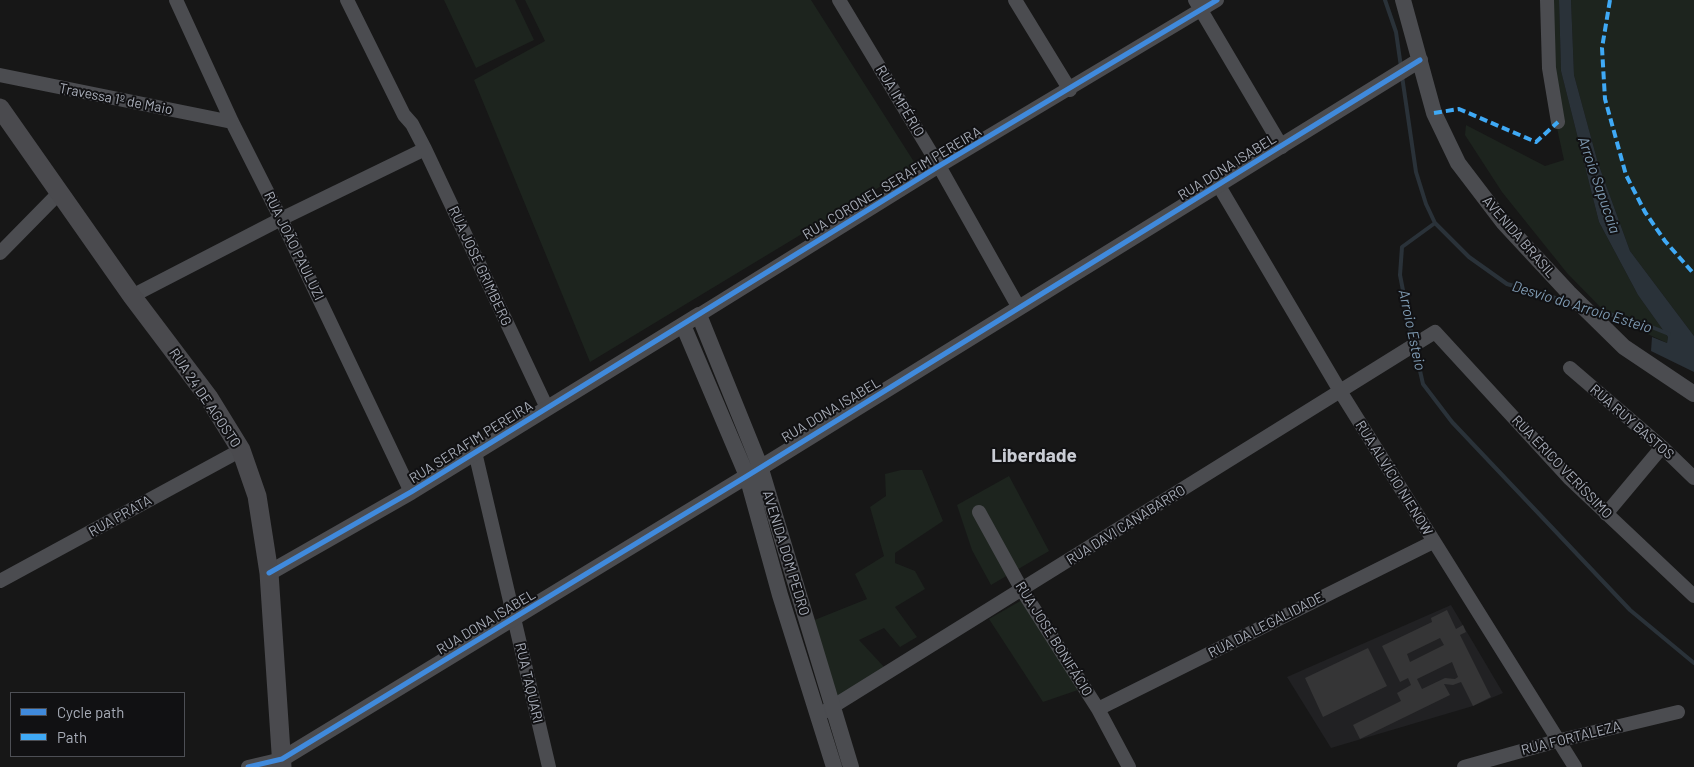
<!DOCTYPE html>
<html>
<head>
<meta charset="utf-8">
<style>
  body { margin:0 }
  #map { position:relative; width:1694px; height:767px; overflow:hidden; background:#171717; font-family:Barlow,sans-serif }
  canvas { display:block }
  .legend { position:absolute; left:10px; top:692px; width:175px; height:65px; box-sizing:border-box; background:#111113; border:1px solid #4d4f55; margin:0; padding:6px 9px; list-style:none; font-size:15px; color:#a8adb8 }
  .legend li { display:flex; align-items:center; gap:10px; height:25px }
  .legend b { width:25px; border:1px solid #4d4f55 }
</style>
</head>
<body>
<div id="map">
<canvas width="1694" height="767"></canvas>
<ul class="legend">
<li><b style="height:6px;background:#408adc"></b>Cycle path</li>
<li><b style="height:6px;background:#3fa9f5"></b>Path</li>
</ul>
</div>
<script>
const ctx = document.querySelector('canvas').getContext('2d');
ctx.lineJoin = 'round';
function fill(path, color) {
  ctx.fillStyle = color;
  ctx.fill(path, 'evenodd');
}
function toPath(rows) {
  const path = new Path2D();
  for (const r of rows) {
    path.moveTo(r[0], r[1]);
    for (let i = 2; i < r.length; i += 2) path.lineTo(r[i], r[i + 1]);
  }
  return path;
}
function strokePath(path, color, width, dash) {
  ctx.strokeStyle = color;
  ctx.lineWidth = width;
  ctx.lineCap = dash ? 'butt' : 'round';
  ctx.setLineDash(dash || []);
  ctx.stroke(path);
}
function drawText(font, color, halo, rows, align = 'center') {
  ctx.font = font + ' Barlow,sans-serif';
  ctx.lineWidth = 4;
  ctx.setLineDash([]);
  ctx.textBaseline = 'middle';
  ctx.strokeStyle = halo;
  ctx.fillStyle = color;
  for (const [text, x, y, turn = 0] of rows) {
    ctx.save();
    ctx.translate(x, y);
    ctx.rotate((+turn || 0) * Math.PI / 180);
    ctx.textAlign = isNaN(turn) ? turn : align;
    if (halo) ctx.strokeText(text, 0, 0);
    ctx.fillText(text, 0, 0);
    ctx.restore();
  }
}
const built = toPath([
  [1451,605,1503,693,1473,706,1331,748,1287,677]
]);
const green = toPath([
  [444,0,515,0,534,40,476,68],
  [525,0,811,0,916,165,590,362,474,80,545,41],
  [1546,0,1559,0,1561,71,1599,222,1638,295,1668,337,1667,343,1609,316,1567,273,1502,192,1465,135,1466,125,1545,166,1564,160,1553,110],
  [1571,0,1694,0,1694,336,1630,251,1598,163,1574,75],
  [901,470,922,470,943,521,895,553,895,563,915,571,925,589,895,607,917,637,900,647,884,628,859,640,885,668,832,702,812,621,867,599,855,574,884,556,870,507,886,496,885,474],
  [1009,476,1049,551,991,585,972,550,957,505],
  [1022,600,1078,690,1043,702,989,619]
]);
const water = toPath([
  [1559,0,1571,0,1574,75,1598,163,1630,251,1694,336,1694,372,1651,351,1652,337,1667,343,1668,337,1638,295,1599,222,1561,71]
]);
const stream = toPath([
  [1385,0,1396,32,1401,67],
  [1402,76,1416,172,1426,204,1435,223,1469,257,1507,284,1569,302],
  [1595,310,1644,324,1669,334],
  [1413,342,1400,275,1402,247,1435,223],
  [1415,349,1423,384,1452,422,1630,610,1694,663]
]);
const building = toPath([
  [1447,610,1456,629,1463,625,1466,632,1460,635,1491,697,1473,706,1461,682,1453,685,1444,684,1450,695,1360,739,1353,725,1401,701,1397,693,1411,685,1408,678,1400,682,1382,646,1432,622,1431,618],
  [1440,638,1444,645,1410,662,1407,654],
  [1452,662,1458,677,1455,679,1445,678,1422,689,1417,679],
  [1368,648,1387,686,1323,717,1305,678]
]);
const minor = toPath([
  [176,0,232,122,281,219,411,492],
  [347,0,404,115,412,124,425,149,547,408],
  [839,0,939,166,1019,308],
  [1015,0,1070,90],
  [1195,0,1282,147],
  [1547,0,1549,68,1558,122],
  [0,75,232,122],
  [1219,186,1340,391,1575,767],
  [0,253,59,193],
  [132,296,281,219,425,149],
  [699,315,939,166,1217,0],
  [1570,368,1662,447,1694,478],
  [475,452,549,767],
  [979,512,1022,590,1098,709,1129,767],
  [1606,514,1662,447],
  [0,581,241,450],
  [1098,709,1433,542],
  [824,712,1435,332,1570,479,1694,596],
  [248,767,282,759],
  [1464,767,1557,741,1678,712]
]);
const tertiary = toPath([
  [1403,0,1434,113,1458,163,1503,222,1569,293,1624,347,1694,394],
  [683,325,747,476,780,595,834,767],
  [269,573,411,492,699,315,760,466,851,767],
  [282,759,747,476,1420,60]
]);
const secondary = toPath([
  [0,108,132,296,209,398,241,450,257,496,269,573,282,767]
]);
const quiet = toPath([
  [1610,0,1602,48,1605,99,1626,175,1645,212,1665,241,1694,274],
  [1434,113,1459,109,1536,142,1558,122]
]);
const cycleway = toPath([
  [269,573,411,492,939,166,1217,0],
  [248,767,282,759,747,476,1420,60]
]);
const streetNames = [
  ["Travessa 1º de Maio",116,99,11],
  ["RUA IMPÉRIO",900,101,59],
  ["RUA DONA ISABEL",1227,167,-32],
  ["RUA CORONEL SERAFIM PEREIRA",892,183,-31],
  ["AVENIDA BRASIL",1519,237,49],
  ["RUA JOÃO PAULUZI",294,246,64],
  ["RUA JOSÉ GRIMBERG",480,266,65],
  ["RUA 24 DE AGOSTO",205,398,56],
  ["RUA DONA ISABEL",831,410,-31],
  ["RUA RUY BASTOS",1632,422,41],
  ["RUA SERAFIM PEREIRA",471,442,-32],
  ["RUA ÉRICO VERÍSSIMO",1562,467,46],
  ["RUA ALVÍCIO NIENOW",1394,478,58],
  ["RUA PRATA",120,516,-29],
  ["RUA DAVI CANABARRO",1126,525,-32],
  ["AVENIDA DOM PEDRO",786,553,73],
  ["RUA DONA ISABEL",486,622,-31],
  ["RUA DA LEGALIDADE",1266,625,-27],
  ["RUA JOSÉ BONIFÁCIO",1054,639,58],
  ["RUA TAQUARI",529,683,77],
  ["RUA FORTALEZA",1571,738,-14]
];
const waterNames = [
  ["Arroio Sapucaia",1599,185,71],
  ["Desvio do Arroio Esteio",1582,307,17],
  ["Arroio Esteio",1412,330,78]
];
const districtNames = [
  ["Liberdade",1034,456]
];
fill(built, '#212123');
fill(green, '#1d241e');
fill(water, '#2a3239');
strokePath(stream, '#2a3239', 4);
fill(building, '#353536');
strokePath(minor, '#4b4c50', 14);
strokePath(tertiary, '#4b4c50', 16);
strokePath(secondary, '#4a4a4e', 19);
strokePath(quiet, '#3fa9f5', 4, [8, 4]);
strokePath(cycleway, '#408adc', 5);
drawText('14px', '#a8adb8', '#111113', streetNames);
drawText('italic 15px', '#7f9bb3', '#111113', waterNames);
drawText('bold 19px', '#c9ccd4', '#111113', districtNames);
</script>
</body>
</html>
